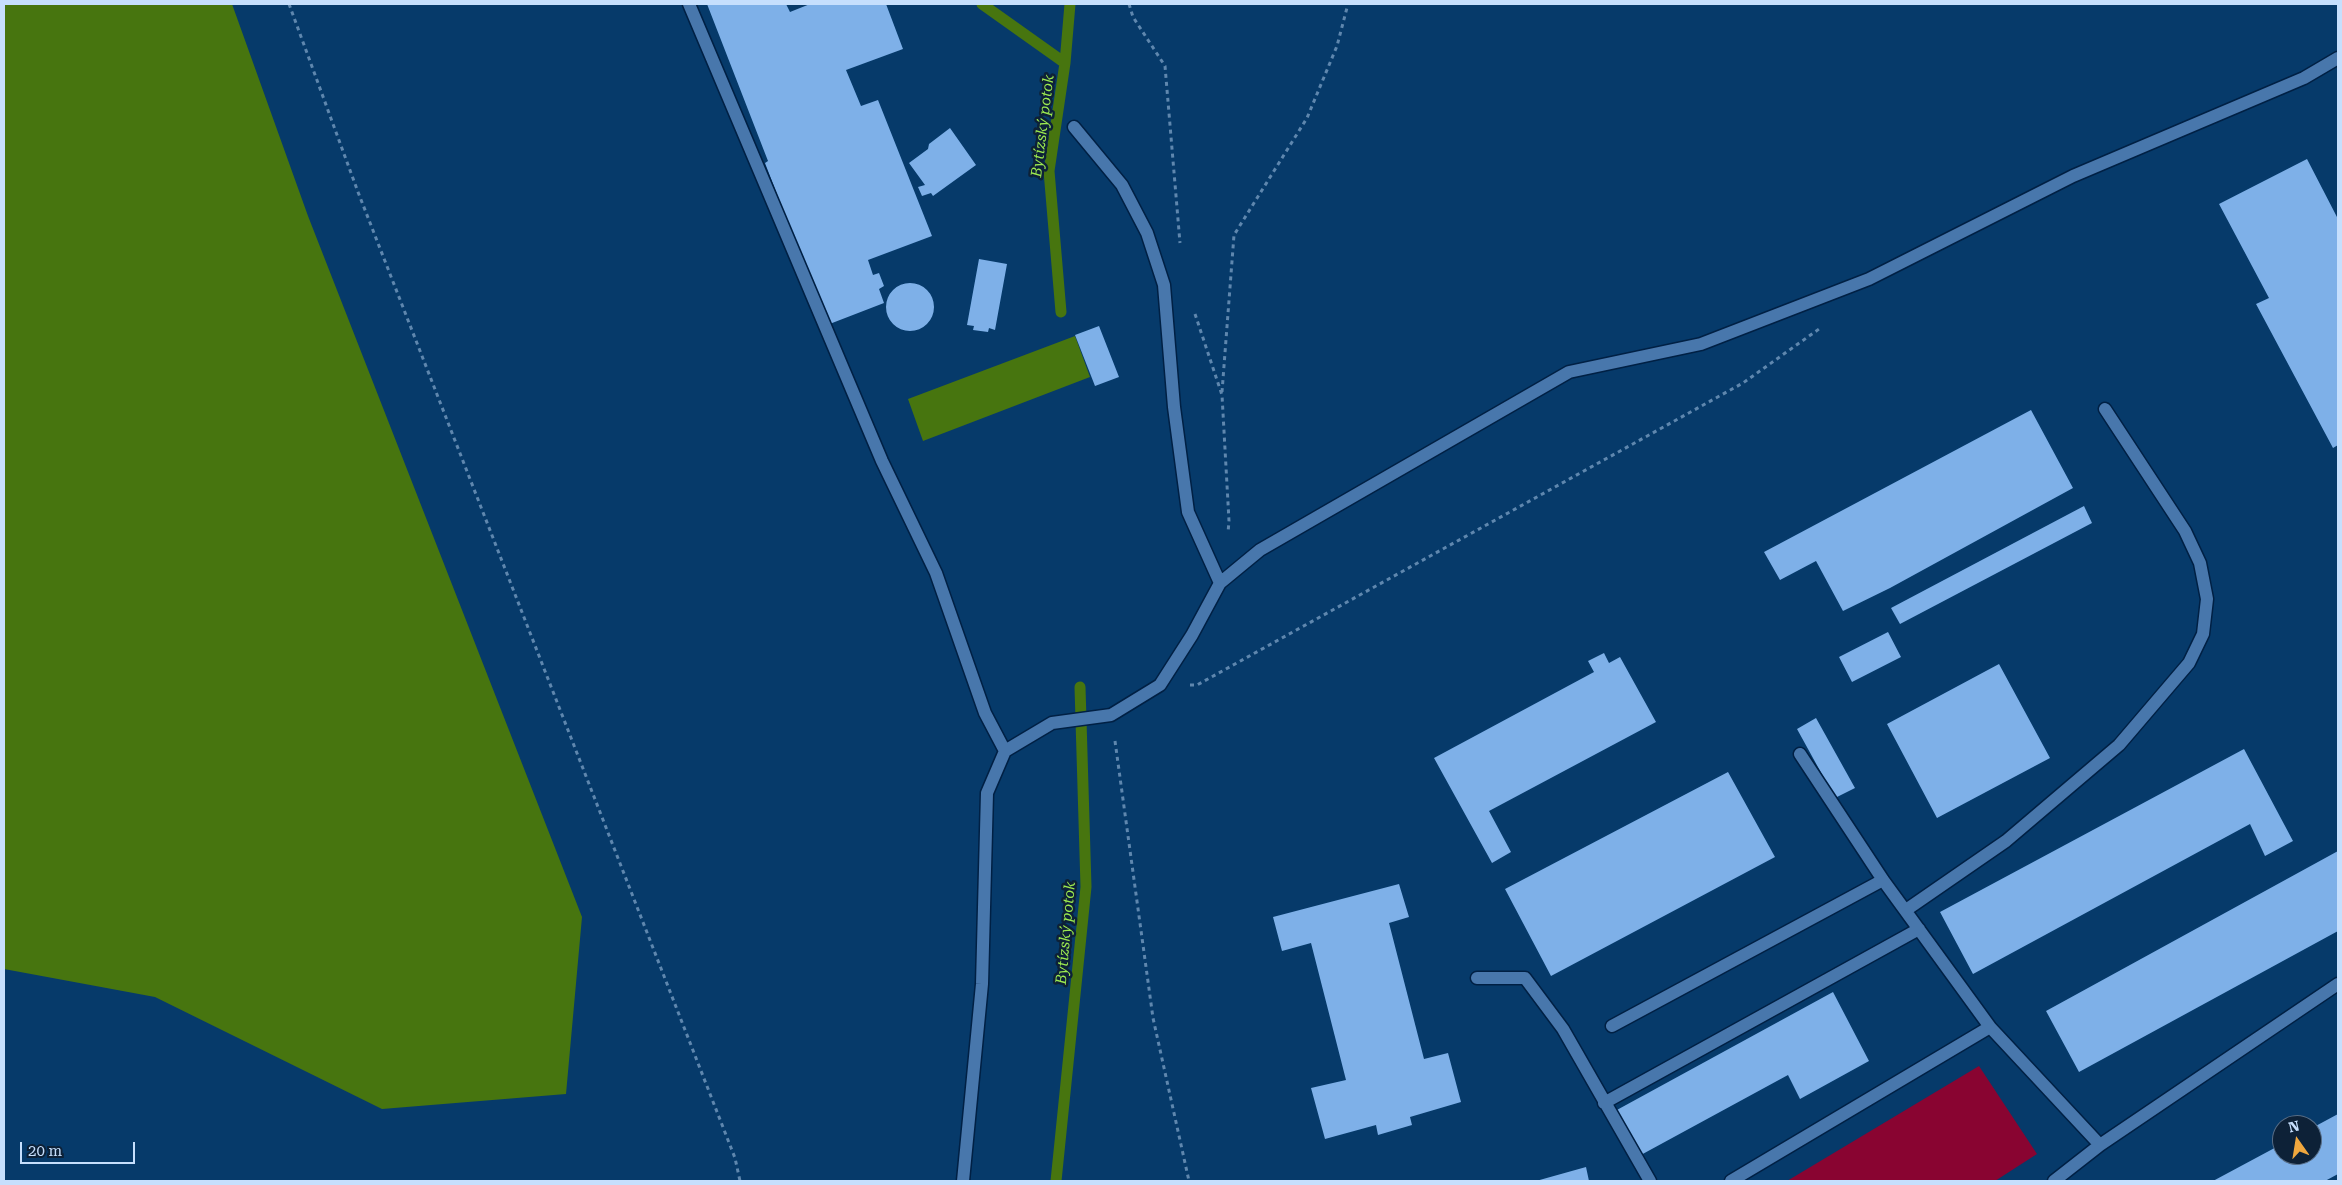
<!DOCTYPE html>
<html>
<head>
<meta charset="utf-8">
<style>
  body { margin:0 }
  #map { position:relative; width:2342px; height:1185px; overflow:hidden; background:#063a6a; font-family:"Roboto Serif",serif }
  canvas { display:block }
  .frame { position:absolute; inset:0; border:5px solid #c6dffd; pointer-events:none }
  .north { position:absolute; left:2272px; top:1115px; width:50px; height:50px; box-sizing:border-box; background:#0d2137; border:1px solid #576d86; border-radius:50%; rotate:347deg; font-size:14px; font-weight:700; line-height:20px; text-align:center; color:#c6dffd }
  .north::after { content:''; display:block; margin:auto; width:18px; height:22px; background:#efa73e; clip-path:polygon(50% 0,100% 100%,50% 72%,0 100%) }
  .scale { position:absolute; left:20px; top:1142px; width:115px; height:22px; box-sizing:border-box; border:2px solid #c6dffd; border-top:0; padding-left:6px; font-size:15px; line-height:18px; white-space:nowrap; color:#c6dffd; -webkit-text-stroke:4px #0d2137; paint-order:stroke }
</style>
</head>
<body>
<div id="map">
<canvas width="2342" height="1185"></canvas>
<div class="frame"></div>
<div class="north">N</div>
<div class="scale">20 m</div>
</div>
<script>
const ctx = document.querySelector('canvas').getContext('2d');
ctx.lineJoin = 'round';
function fill(path, color) {
  ctx.fillStyle = color;
  ctx.fill(path, 'evenodd');
}
function toPath(rows) {
  const path = new Path2D();
  for (const r of rows) {
    if (r.length === 3) {
      path.moveTo(r[0] + r[2], r[1]);
      path.arc(r[0], r[1], r[2], 0, 2 * Math.PI);
      continue;
    }
    path.moveTo(r[0], r[1]);
    for (let i = 2; i < r.length; i += 2) path.lineTo(r[i], r[i + 1]);
  }
  return path;
}
function strokePath(path, color, width, dash) {
  ctx.strokeStyle = color;
  ctx.lineWidth = width;
  ctx.lineCap = dash ? 'butt' : 'round';
  ctx.setLineDash(dash || []);
  ctx.stroke(path);
}
function drawText(font, color, halo, rows, align = 'center') {
  ctx.font = font + ' "Roboto Serif",serif';
  ctx.lineWidth = 5;
  ctx.setLineDash([]);
  ctx.textBaseline = 'middle';
  ctx.strokeStyle = halo;
  ctx.fillStyle = color;
  for (const [text, x, y, turn = 0] of rows) {
    ctx.save();
    ctx.translate(x, y);
    ctx.rotate((+turn || 0) * Math.PI / 180);
    ctx.textAlign = isNaN(turn) ? turn : align;
    if (halo) ctx.strokeText(text, 0, 0);
    ctx.fillText(text, 0, 0);
    ctx.restore();
  }
}
const green = toPath([
  [1979,1066,2037,1154,1995,1181,1787,1181]
]);
const water = toPath([
  [4,4,232,4,308,216,582,917,566,1094,382,1109,155,997,4,969],
  [1075,336,1090,377,923,441,908,399]
]);
const stream = toPath([
  [982,4,1065,63],
  [1061,312,1049,171,1065,63,1070,4],
  [1056,1181,1086,887,1080,687]
]);
const building = toPath([
  [707,4,786,4,790,12,810,4,886,4,903,49,846,70,861,106,878,100,932,236,868,260,873,275,879,273,884,286,879,289,884,303,827,325,765,163,768,161],
  [950,128,976,165,933,196,931,193,922,196,918,187,925,185,909,163,928,149,929,144],
  [2307,159,2338,219,2338,445,2333,448,2256,304,2269,298,2219,204],
  [979,259,1007,264,995,330,989,328,988,332,973,330,974,326,967,325],
  [910,307,24],
  [1099,326,1119,377,1095,386,1075,335],
  [2031,410,2073,488,1890,588,1843,611,1816,561,1780,580,1764,552],
  [2084,506,2092,523,1900,624,1891,608],
  [1888,632,1901,657,1852,682,1839,657],
  [1604,653,1609,663,1620,657,1656,722,1489,811,1511,852,1492,863,1434,758,1594,672,1588,661],
  [1999,664,2050,758,1937,818,1887,724],
  [1816,718,1855,788,1835,798,1797,729],
  [2244,749,2293,841,2265,856,2250,824,1973,974,1940,912],
  [1728,772,1775,857,1551,976,1505,889],
  [2338,851,2338,931,2079,1072,2046,1011],
  [1399,884,1409,917,1389,923,1424,1059,1448,1053,1461,1102,1410,1117,1412,1125,1378,1135,1376,1125,1325,1139,1311,1088,1346,1080,1311,943,1282,951,1273,917],
  [1833,992,1869,1061,1800,1099,1788,1075,1639,1156,1615,1111],
  [2338,1114,2338,1174,2325,1181,2213,1181,2282,1144,2282,1155,2312,1155,2312,1128],
  [1586,1167,1589,1181,1536,1181]
]);
const path = toPath([
  [289,4,358,192,735,1158,740,1181],
  [1129,4,1133,17,1165,66,1180,243],
  [1195,314,1222,395,1229,521,1228,533],
  [1222,392,1234,235,1307,118,1337,46,1348,4],
  [1190,685,1197,685,1743,383,1819,329],
  [1115,741,1153,1018,1189,1181]
]);
const minor = toPath([
  [689,4,882,461,936,573,985,713,1005,751],
  [1074,127,1122,185,1147,233,1164,285,1174,407,1188,512,1220,583],
  [1800,754,1883,880,1990,1027],
  [1906,910,2006,841,2119,745,2189,663,2203,634,2207,599,2200,563,2185,531,2105,409],
  [1477,978,1525,978,1563,1029,1650,1181],
  [1612,1026,1883,880],
  [1604,1103,1919,929],
  [963,1181,982,984,987,793,1005,751,1052,723,1111,715,1160,685,1192,635,1220,583,1260,550,1569,372,1701,344,1869,279,2073,176,2304,78,2338,58],
  [1731,1181,1990,1027,2100,1145],
  [2054,1181,2100,1145,2338,984]
]);
const waterNames = [
  ["Bytízský potok",1043,126,-83],
  ["Bytízský potok",1066,933,-85]
];
fill(green, '#890431');
fill(water, '#47750f');
strokePath(stream, '#47750f', 11);
fill(building, '#7eb0e8');
strokePath(minor, '#002044', 15);
strokePath(path, '#5f87ae', 3, [4, 4]);
strokePath(minor, '#4877ac', 12);
drawText('italic 15px', '#9cea50', '#0d2137', waterNames);
</script>
</body>
</html>
